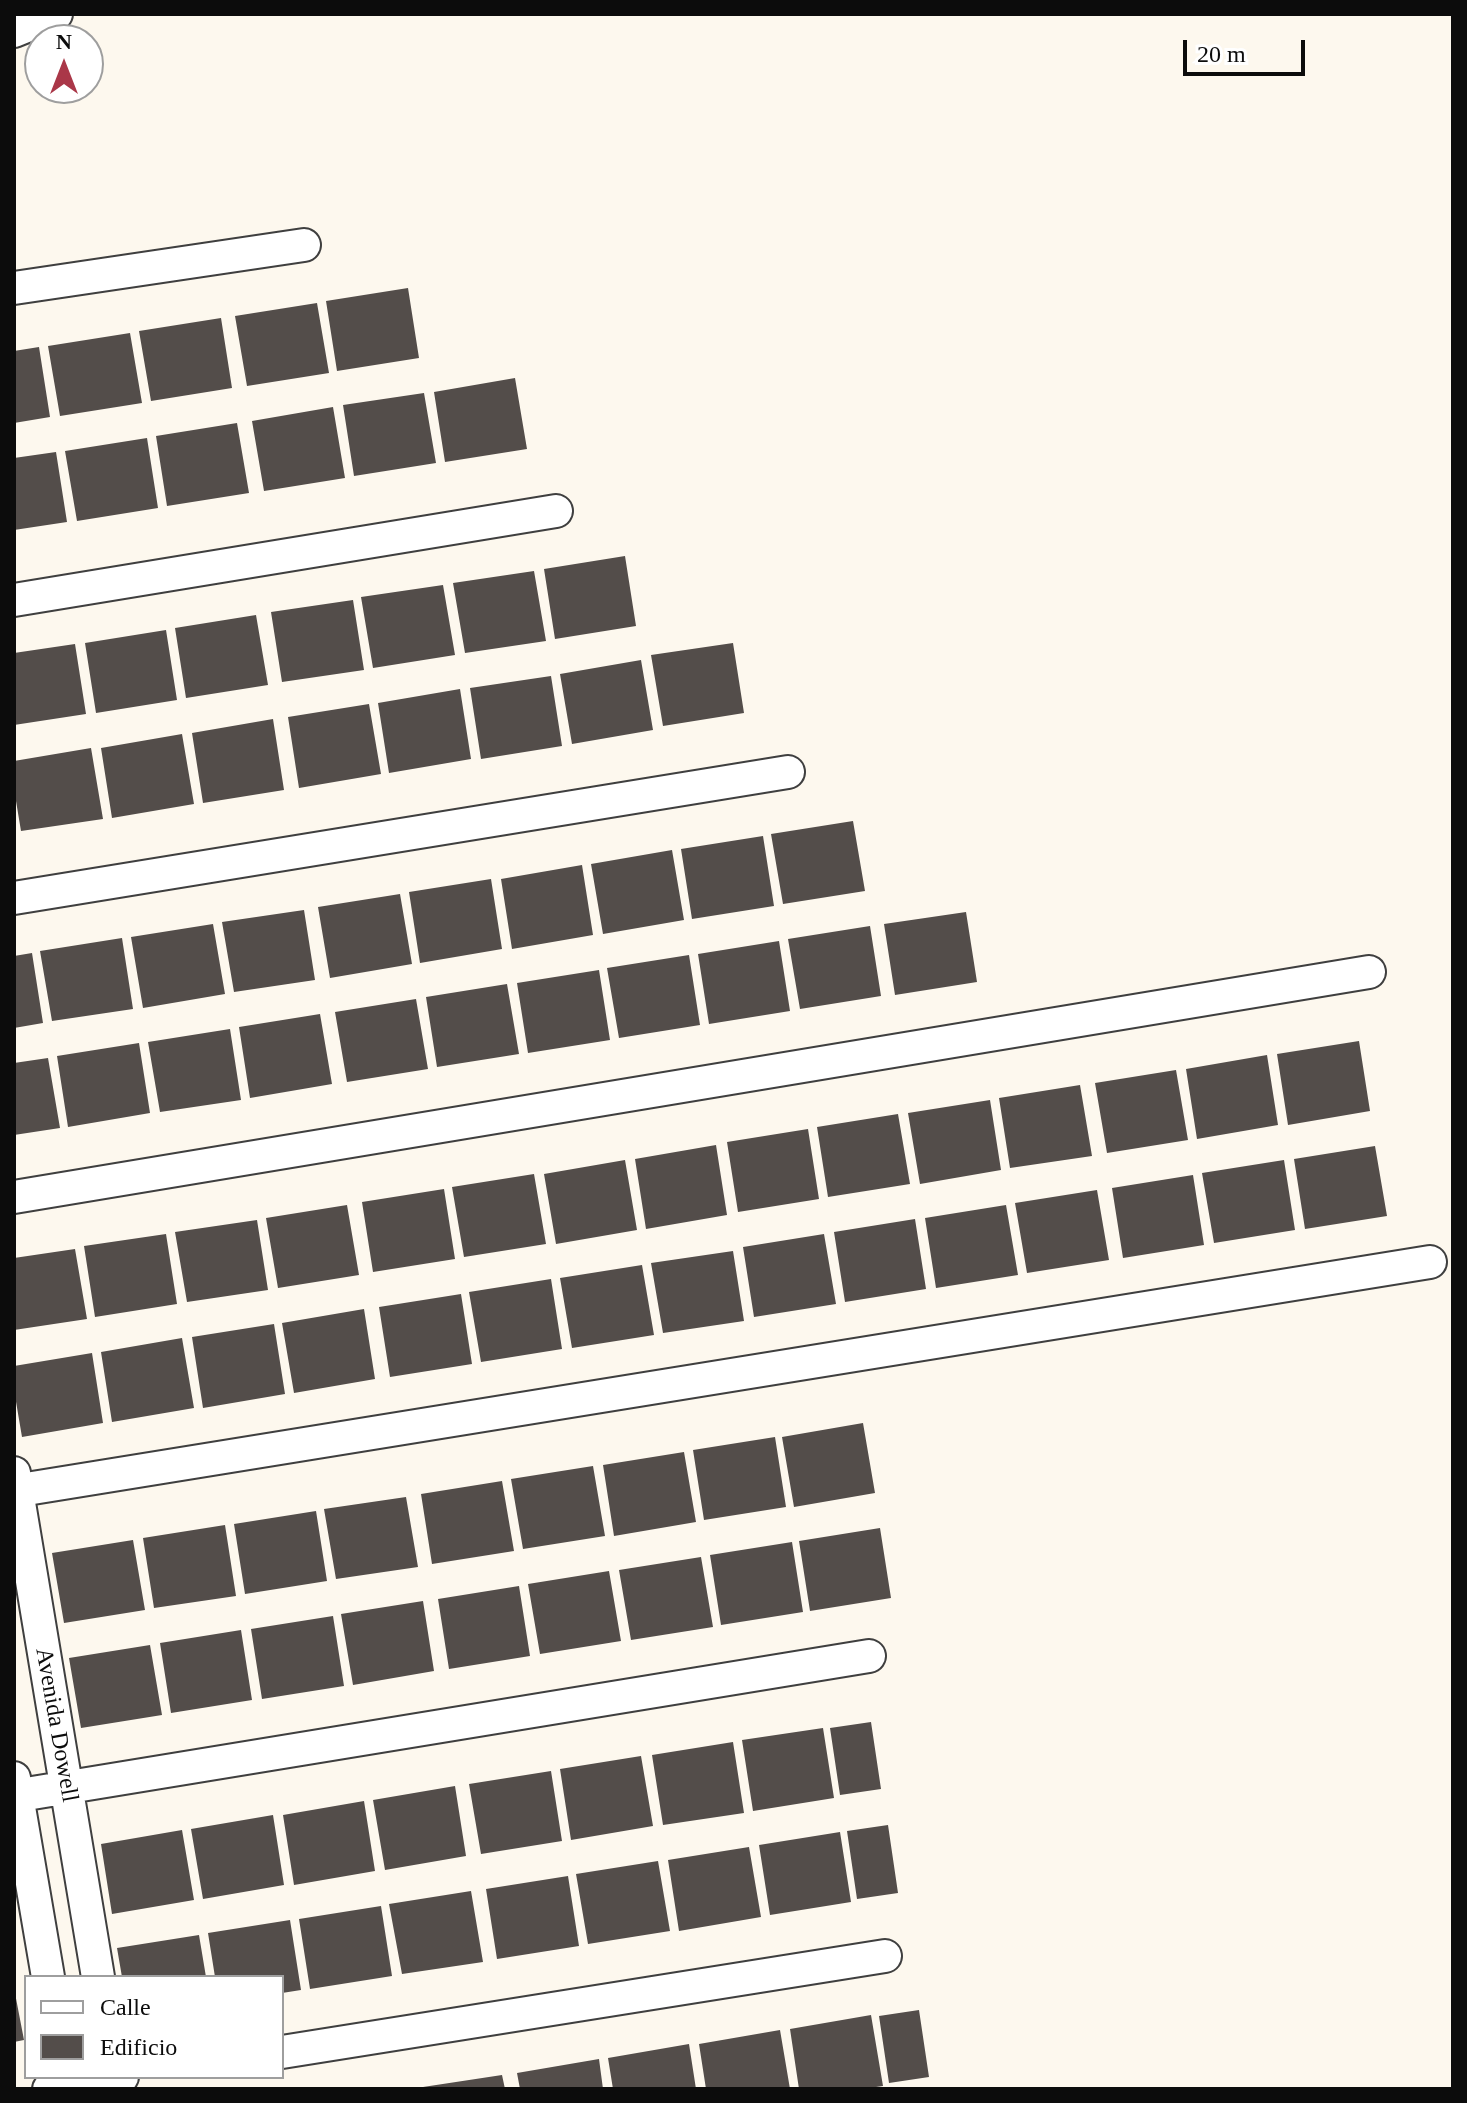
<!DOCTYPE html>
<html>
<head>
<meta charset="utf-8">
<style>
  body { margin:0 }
  #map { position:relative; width:1467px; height:2103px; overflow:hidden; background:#fdf8ee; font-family:Georgia,serif }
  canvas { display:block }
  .frame { position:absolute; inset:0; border:16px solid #0c0c0c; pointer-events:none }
  .legend { position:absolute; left:24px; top:1975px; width:260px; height:104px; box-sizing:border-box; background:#fff; border:2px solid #9e9e9e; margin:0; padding:10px 14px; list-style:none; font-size:24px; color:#0c0c0c }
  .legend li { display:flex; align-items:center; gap:16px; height:40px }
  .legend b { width:40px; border:2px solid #9e9e9e }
  .north { position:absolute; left:24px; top:24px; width:80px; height:80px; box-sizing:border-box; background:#fff; border:2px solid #9e9e9e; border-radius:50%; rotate:0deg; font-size:22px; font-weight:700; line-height:32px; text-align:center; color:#0c0c0c }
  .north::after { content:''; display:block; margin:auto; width:28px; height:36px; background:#aa3748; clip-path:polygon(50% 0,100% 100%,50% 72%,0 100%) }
  .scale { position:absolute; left:1183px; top:40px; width:122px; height:36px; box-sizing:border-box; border:4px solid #0c0c0c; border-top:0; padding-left:10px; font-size:24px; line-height:28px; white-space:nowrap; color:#0c0c0c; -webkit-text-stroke:6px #fff; paint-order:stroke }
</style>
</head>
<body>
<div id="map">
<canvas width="1467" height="2103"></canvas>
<div class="frame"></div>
<ul class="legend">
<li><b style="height:10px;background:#fff"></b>Calle</li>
<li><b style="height:22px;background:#534d4a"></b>Edificio</li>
</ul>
<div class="north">N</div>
<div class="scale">20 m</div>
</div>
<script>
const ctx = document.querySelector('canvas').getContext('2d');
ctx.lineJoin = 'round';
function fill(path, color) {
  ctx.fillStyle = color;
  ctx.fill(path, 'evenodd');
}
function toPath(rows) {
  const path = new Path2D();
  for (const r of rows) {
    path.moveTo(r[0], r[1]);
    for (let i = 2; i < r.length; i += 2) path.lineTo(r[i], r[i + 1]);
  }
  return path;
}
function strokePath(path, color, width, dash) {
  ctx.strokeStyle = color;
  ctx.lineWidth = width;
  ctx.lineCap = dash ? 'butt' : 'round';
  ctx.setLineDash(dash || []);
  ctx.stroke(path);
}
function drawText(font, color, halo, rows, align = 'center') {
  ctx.font = font + ' Georgia,serif';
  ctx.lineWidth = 8;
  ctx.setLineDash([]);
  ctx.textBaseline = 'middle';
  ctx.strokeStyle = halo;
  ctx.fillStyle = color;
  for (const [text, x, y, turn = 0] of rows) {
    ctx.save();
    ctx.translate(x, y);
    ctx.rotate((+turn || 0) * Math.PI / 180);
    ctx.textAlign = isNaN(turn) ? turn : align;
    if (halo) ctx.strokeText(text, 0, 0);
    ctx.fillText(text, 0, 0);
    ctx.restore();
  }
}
const building = toPath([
  [408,288,419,358,337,371,326,301],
  [317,303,329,373,247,386,235,316],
  [221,318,232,388,151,401,139,331],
  [130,333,142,403,60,416,48,346],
  [39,347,50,417,14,423,14,351],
  [515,378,527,449,445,462,434,392],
  [424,393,436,463,354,476,343,405],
  [333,407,345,478,264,491,252,421],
  [237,423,249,493,167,506,156,436],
  [147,438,158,508,77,521,65,451],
  [56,452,67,522,14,530,14,458],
  [625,556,636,626,555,639,544,569],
  [534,571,546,641,465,653,453,583],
  [443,585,455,655,373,668,361,597],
  [353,600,364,670,282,682,271,612],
  [256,615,268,685,186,698,175,628],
  [166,630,177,700,96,713,85,643],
  [733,643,744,713,663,726,651,655],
  [75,644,86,714,14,725,14,653],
  [641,660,653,730,572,744,560,674],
  [551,676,562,746,481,759,470,688],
  [460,689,471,759,389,773,378,703],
  [369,704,381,774,299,788,288,717],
  [273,719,284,790,203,803,192,733],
  [182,734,194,804,112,818,101,748],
  [91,748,103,819,21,831,14,789,14,761],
  [853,821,865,891,783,904,771,834],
  [763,836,774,906,692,919,681,849],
  [672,850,684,920,603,934,591,864],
  [582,865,593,935,512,949,501,879],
  [491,879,502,949,420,963,409,892],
  [400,894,412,964,330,978,318,907],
  [304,910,315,980,234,992,222,922],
  [966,912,977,982,895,995,884,924],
  [213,924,225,994,143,1008,131,937],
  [870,926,881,996,800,1009,788,939],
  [122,938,133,1009,52,1021,40,951],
  [779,941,790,1011,709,1024,698,954],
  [32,953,43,1023,14,1028,14,956],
  [689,955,700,1025,619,1038,607,968],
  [599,970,610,1040,528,1053,517,983],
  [507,984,519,1054,437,1067,426,997],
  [416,999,428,1069,347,1082,335,1012],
  [320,1014,332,1084,250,1098,239,1027],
  [230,1029,241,1100,160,1112,148,1042],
  [1359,1041,1370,1111,1288,1125,1277,1054],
  [139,1043,150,1113,68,1127,57,1056],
  [1267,1055,1278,1125,1197,1139,1186,1069],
  [48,1058,60,1128,14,1135,14,1063],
  [1176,1070,1188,1140,1107,1153,1095,1083],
  [1080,1085,1092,1156,1010,1168,999,1098],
  [990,1100,1001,1170,920,1184,908,1113],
  [898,1114,910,1184,828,1197,817,1127],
  [808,1129,819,1199,738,1212,727,1142],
  [716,1145,727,1215,646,1229,635,1159],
  [1375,1146,1387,1216,1305,1229,1294,1159],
  [625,1160,637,1230,556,1244,544,1174],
  [1284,1160,1295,1230,1214,1243,1202,1173],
  [534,1174,546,1244,464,1257,452,1187],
  [1193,1175,1204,1245,1123,1258,1112,1188],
  [444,1189,455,1259,373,1272,362,1202],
  [1097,1190,1109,1260,1027,1273,1015,1203],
  [347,1205,359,1275,278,1288,266,1218],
  [1006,1205,1018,1275,936,1288,925,1218],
  [915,1219,926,1289,845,1302,834,1232],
  [257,1220,268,1290,187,1302,175,1232],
  [166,1234,177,1304,95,1317,84,1246],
  [824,1234,836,1304,754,1317,743,1247],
  [75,1249,87,1319,14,1330,14,1258],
  [733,1251,744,1321,663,1333,651,1263],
  [642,1265,654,1335,572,1348,560,1278],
  [551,1279,562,1349,481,1362,469,1292],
  [461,1294,472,1364,390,1377,379,1307],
  [364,1309,375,1379,294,1393,282,1323],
  [274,1324,285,1394,203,1408,192,1337],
  [182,1338,194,1408,112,1422,101,1352],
  [92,1353,103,1423,22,1437,14,1390,14,1366],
  [863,1423,875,1493,794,1507,782,1437],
  [775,1437,786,1507,704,1520,693,1450],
  [684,1452,696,1522,614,1536,603,1465],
  [593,1466,605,1536,523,1549,511,1479],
  [502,1481,514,1551,432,1564,421,1494],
  [406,1497,418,1567,336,1579,324,1509],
  [316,1511,327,1581,245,1594,234,1524],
  [225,1525,236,1596,154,1608,143,1538],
  [880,1528,891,1598,810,1611,799,1541],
  [133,1540,145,1610,64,1623,52,1553],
  [792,1542,803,1612,721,1625,710,1555],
  [701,1557,713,1627,631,1640,619,1570],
  [609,1571,621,1641,540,1654,528,1584],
  [519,1586,530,1656,449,1669,438,1599],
  [423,1601,434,1671,353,1685,341,1614],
  [333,1616,344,1686,262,1699,251,1629],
  [241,1630,252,1700,171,1713,160,1643],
  [150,1645,162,1715,81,1728,69,1658],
  [871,1722,881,1789,840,1795,830,1728],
  [823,1728,834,1798,753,1811,742,1740],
  [733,1742,744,1813,663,1825,652,1755],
  [641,1756,653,1826,571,1840,560,1769],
  [551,1771,562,1841,481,1854,469,1784],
  [455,1786,466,1856,385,1870,373,1800],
  [364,1801,375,1871,294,1885,283,1815],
  [273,1815,284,1885,203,1899,191,1829],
  [888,1825,898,1893,857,1899,847,1831],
  [182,1830,194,1900,112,1914,101,1844],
  [840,1832,851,1902,770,1915,759,1845],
  [749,1847,761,1917,679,1931,668,1860],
  [658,1861,670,1931,588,1944,576,1874],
  [568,1876,579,1946,497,1959,486,1889],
  [471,1891,483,1962,402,1974,389,1904],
  [381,1906,392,1976,310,1989,299,1919],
  [290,1920,301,1990,282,1993,282,1977,215,1977,208,1933],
  [199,1935,206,1977,122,1977,117,1948],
  [14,1988,24,2040,14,2042],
  [919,2010,929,2077,889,2083,879,2016],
  [871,2015,883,2086,862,2089,799,2089,790,2029],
  [780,2030,790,2089,706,2089,699,2044],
  [689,2044,696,2089,613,2089,608,2058],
  [599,2059,603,2089,520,2089,517,2073],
  [502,2075,505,2089,423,2089,423,2087]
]);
const minor = toPath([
  [14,31,56,14],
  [14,288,304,245],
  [14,600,556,511],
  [14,898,788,772],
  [14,1197,1369,972],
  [14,1473,98,1977],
  [14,1491,1430,1262],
  [14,1778,48,1977],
  [14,1796,869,1656],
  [282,2052,885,1956],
  [49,2089,122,2077]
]);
const streetNames = [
  ["Avenida Dowell",56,1725,80]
];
fill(building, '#534d4a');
strokePath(minor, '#3f3f3f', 36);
strokePath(minor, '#fff', 32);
drawText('24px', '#0c0c0c', '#fff', streetNames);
</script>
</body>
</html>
